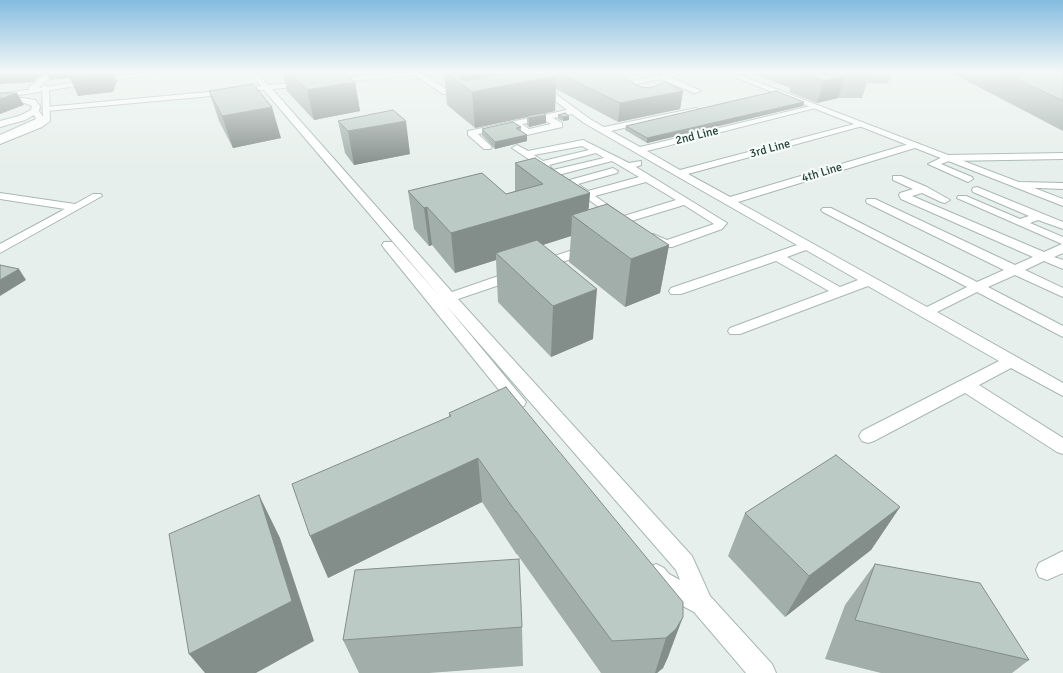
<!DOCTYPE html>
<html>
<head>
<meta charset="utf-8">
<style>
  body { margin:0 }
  canvas { display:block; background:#e6efeb }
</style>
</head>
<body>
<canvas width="1063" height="673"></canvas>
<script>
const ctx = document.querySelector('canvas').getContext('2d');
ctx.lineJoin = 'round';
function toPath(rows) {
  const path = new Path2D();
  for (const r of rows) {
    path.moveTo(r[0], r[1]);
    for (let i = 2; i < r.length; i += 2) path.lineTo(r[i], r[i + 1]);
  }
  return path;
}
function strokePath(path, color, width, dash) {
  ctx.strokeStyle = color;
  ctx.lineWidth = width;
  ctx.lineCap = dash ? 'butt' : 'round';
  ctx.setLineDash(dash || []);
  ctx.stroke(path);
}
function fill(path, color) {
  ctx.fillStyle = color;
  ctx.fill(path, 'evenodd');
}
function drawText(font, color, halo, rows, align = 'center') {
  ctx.font = font + ' Signika,sans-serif';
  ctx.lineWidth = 4.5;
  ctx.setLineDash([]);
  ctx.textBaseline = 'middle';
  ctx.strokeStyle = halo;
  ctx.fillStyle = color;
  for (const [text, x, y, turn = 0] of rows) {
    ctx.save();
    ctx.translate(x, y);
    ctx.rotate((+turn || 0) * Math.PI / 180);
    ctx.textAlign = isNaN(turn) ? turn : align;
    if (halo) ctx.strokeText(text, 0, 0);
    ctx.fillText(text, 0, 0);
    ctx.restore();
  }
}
const minor = toPath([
  [47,73,55,73,35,91,29,91,29,87,47,73],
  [251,73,258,73,268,85,310,82,311,84,307,86,272,89,452,292,510,272,520,272,522,275,520,278,458,299,692,556,710,596,772,664,776,673,746,673,694,612,653,590,645,575,648,568,656,564,664,568,669,574,680,580,676,570,445,304,526,402,524,406,518,408,512,406,384,248,382,245,384,242,392,242,440,297,264,90,257,90,257,86,261,86,251,73],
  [389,73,422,73,448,90,465,89,469,91,465,93,443,94,415,75,332,83,328,81,332,79,389,73],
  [519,73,527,73,590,119,604,127,696,108,700,110,611,131,640,147,815,105,819,107,647,151,680,170,862,122,866,125,688,174,730,197,912,143,918,143,918,147,738,202,927,307,967,287,823,212,821,210,823,208,831,208,977,282,1004,270,867,203,866,201,867,199,875,199,1015,265,1033,257,901,199,899,195,900,193,913,189,893,180,893,176,901,176,927,187,950,200,945,203,941,202,922,193,912,196,1044,252,1062,244,957,198,958,196,966,196,1020,219,1029,216,973,192,972,190,973,188,977,187,1063,222,1063,229,1038,220,1030,223,1063,237,1063,253,1054,257,1063,260,1063,269,1044,261,1025,270,1063,288,1063,297,1015,275,988,287,1063,326,1063,337,977,292,937,312,1063,383,1063,396,1011,368,979,385,1063,438,1063,454,1057,452,965,393,874,441,868,443,862,441,859,436,862,431,999,361,868,286,740,334,730,334,728,331,730,328,829,291,776,261,681,294,671,294,669,291,671,288,797,245,584,123,572,114,553,118,562,123,562,127,527,135,514,126,478,134,492,147,490,149,484,149,468,135,468,131,567,110,519,73],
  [544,120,551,124,529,129,522,124,544,120],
  [806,250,858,280,840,287,787,257,806,250],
  [608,73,617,73,632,81,667,73,682,73,670,77,701,91,694,93,661,79,631,85,608,73],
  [230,90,233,90,233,94,46,111,42,109,46,107,230,90],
  [22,98,35,100,40,106,39,111,45,120,0,141,0,135,36,119,34,115,25,120,0,127,0,121,19,116,31,110,32,106,22,102,0,103,0,99,22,98],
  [583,140,629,163,641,161,641,165,636,167,727,223,722,229,672,247,658,247,645,240,643,237,645,234,653,234,667,240,714,224,684,205,628,222,620,222,565,183,566,181,613,168,618,171,617,173,578,184,588,191,639,177,612,161,554,176,512,148,517,145,528,151,583,140],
  [582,146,589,150,543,161,534,155,582,146],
  [596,153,604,158,553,170,549,165,596,153],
  [646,182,676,200,624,216,595,196,646,182],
  [1063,153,1063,159,949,161,941,164,972,177,973,179,968,182,928,164,947,155,1063,153],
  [1019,182,1063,183,1063,189,1015,187,1014,185,1015,183,1019,182],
  [0,193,75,204,93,194,101,194,102,196,0,253,0,244,65,209,0,199,0,193],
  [585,246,591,250,589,253,541,269,535,265,536,262,585,246],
  [1063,551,1063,573,1047,580,1039,577,1036,570,1039,563,1063,551]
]);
const tertiary = toPath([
  [724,73,734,73,1063,199,1063,206,724,73],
  [42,85,49,87,50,121,42,127,0,144,0,138,36,123,43,118,42,85]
]);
const secondary = toPath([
  [139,73,159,73,0,98,0,94,139,73]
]);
const wall = toPath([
  [283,73,345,73,355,82,360,111,314,120,287,91],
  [444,73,614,73,641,87,683,91,680,109,618,122,556,89,555,111,532,116,546,123,529,127,527,125,527,117,475,128,447,105],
  [753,73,892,73,888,83,867,83,862,98,838,98,817,103,789,92,790,88],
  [952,73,1063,73,1063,131],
  [209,91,281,138,233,148,219,121],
  [804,102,803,106,647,143,625,130,626,126],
  [558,115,569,116,569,120,563,121,558,119],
  [338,121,410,154,354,165,345,153],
  [521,127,521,131,527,141,495,149,482,135,482,129],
  [515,163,590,193,588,210,669,245,660,293,625,307,569,262,571,236,543,245,593,339,551,357,498,302,496,260,455,273,432,245,429,246,414,229,408,191,506,194,515,191],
  [449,413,683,602,668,657,663,668,657,673,601,673,517,554,517,555,482,502,328,578,449,417],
  [900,507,871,550,785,617,728,556,745,513],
  [875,564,1029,660,1012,673,881,673,825,659,845,605],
  [522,627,523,666,429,673,359,673,343,640]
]);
const shadedWall = toPath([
  [0,73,44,73,33,82,0,84],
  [46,73,120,73,114,75,117,81,113,92,78,96,70,78,50,80],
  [469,73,533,73,556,76,555,111,475,128,472,92,459,78,464,74],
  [845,76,838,98,817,103,824,81],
  [355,82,360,111,314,120,307,90],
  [683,91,680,109,618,122,620,103],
  [17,93,24,105,0,114,0,99],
  [804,102,803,106,647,143,647,138],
  [272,107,281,138,233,148,222,116],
  [546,115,546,123,529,127,529,118],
  [569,116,569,120,563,121,563,117],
  [406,121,410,154,354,165,348,131],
  [527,135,527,141,495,149,495,142],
  [590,193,587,227,572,215,571,236,501,258,496,253,496,260,455,273,451,233],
  [427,207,432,245,429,246,424,208],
  [669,245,660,293,625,307,631,259],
  [19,269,26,280,0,296,0,280],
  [597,289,593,339,551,357,553,306],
  [478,458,482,502,328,578,310,536],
  [259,495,280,538,314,641,256,673,205,673,189,654],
  [900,507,871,550,785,617,809,576],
  [683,617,668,657,663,668,657,673,655,673,666,638]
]);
const building = toPath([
  [68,73,82,73,68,75,68,73],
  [291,73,345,73,355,82,307,90,291,73],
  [447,73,469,73,464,74,459,78,465,81,511,73,551,73,556,76,472,92,447,73],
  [558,73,614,73,641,87,650,88,665,82,683,91,620,103,558,73],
  [802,73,866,73,870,76,845,76,824,81,802,73],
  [1004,73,1063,73,1063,101,1004,73],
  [253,84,272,107,222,116,209,91,253,84],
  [776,91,804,102,647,138,626,126,776,91],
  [0,93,17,93,0,99,0,93],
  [393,110,406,121,348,131,338,121,393,110],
  [544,113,546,115,529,118,527,116,544,113],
  [565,113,569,116,563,117,558,115,565,113],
  [513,122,521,127,516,128,527,135,495,142,482,129,513,122],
  [535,158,590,193,451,233,427,207,424,208,408,191,482,173,506,194,543,184,515,163,535,158],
  [607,204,669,245,631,259,572,215,607,204],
  [537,240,597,289,553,306,496,253,537,240],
  [0,265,19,269,0,280,0,265],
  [506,387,683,602,683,617,676,629,666,638,612,641,516,511,516,512,478,458,310,536,292,484,451,416,449,413,506,387],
  [836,455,900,507,809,576,745,513,836,455],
  [259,495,292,601,189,654,169,534,259,495],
  [519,559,522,627,343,640,355,570,519,559],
  [875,564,980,583,1029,660,855,620,875,564]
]);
const farStreetnames = [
  ["2nd Line",697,136,-14],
  ["3rd Line",770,149,-15],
  ["4th Line",822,173,-17]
];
strokePath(minor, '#a8b8b2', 2);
strokePath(tertiary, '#a8b8b2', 2);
strokePath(secondary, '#a4bbb3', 2);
fill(minor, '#fff');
fill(tertiary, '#fff');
fill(secondary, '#fff');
fill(wall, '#a1aea9');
fill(shadedWall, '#838d89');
fill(building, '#bbcac4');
strokePath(building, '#838d89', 1);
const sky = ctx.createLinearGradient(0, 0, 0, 168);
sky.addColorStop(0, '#84bce0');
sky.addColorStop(0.43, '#f4f8f6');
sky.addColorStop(1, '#f4f8f600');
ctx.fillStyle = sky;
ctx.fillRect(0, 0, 1063, 168);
drawText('12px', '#24423a', '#f7fbf9', farStreetnames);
</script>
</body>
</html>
